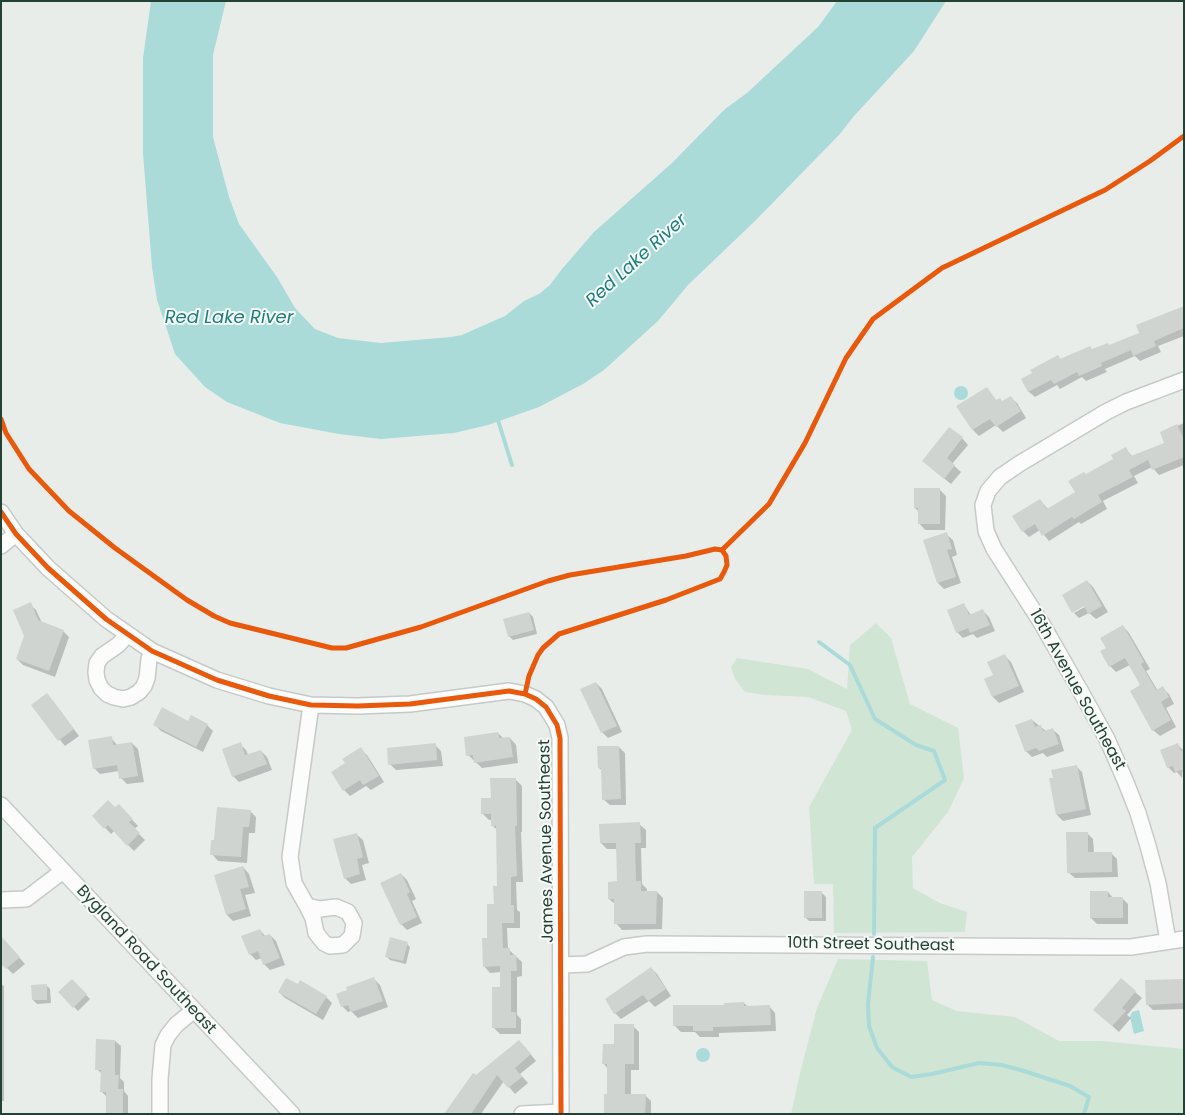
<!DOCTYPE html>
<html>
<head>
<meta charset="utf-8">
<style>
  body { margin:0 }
  #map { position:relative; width:1185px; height:1115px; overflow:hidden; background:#e8edea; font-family:Poppins,sans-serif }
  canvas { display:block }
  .frame { position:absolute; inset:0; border:2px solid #244135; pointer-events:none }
</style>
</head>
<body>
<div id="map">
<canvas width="1185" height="1115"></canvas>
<div class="frame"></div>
</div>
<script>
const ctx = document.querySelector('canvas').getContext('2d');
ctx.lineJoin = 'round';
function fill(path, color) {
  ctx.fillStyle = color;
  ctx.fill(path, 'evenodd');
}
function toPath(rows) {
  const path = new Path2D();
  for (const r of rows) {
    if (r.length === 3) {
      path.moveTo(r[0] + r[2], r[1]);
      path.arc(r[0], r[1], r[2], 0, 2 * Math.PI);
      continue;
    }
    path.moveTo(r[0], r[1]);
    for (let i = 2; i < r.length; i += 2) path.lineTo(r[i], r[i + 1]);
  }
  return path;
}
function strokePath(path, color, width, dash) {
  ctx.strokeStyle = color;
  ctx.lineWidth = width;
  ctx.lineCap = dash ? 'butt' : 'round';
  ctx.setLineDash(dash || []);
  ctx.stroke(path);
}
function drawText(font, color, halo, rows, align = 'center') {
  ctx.font = font + ' Poppins,sans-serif';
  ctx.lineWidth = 4;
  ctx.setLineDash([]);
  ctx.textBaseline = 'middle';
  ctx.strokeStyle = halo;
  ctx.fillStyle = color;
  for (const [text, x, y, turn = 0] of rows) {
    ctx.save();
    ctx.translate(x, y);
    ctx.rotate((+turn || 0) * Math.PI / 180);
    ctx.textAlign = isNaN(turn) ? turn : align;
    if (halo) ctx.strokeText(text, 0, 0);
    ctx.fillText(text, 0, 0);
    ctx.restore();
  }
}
const green = toPath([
  [876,623,891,638,910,704,958,728,964,778,948,812,912,857,913,888,940,903,967,912,965,932,834,933,833,884,814,884,809,807,852,730,846,711,808,697,765,695,745,692,735,679,731,667,737,658,808,669,847,689,850,645],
  [838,959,927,961,932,1000,957,1011,1015,1017,1059,1041,1102,1041,1184,1049,1184,1114,791,1114,800,1073,817,1008]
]);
const water = toPath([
  [151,1,226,1,213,55,213,137,229,197,239,224,277,277,295,308,315,329,338,338,381,343,451,337,462,335,505,316,524,301,539,294,550,285,562,269,594,232,672,163,725,109,747,93,818,27,837,1,946,1,914,51,854,116,839,135,755,221,688,285,658,321,604,370,583,384,539,407,488,425,454,433,381,439,339,434,280,423,227,402,205,387,175,354,157,300,152,267,143,153,143,58],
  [961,393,7],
  [1139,1010,1144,1031,1134,1034,1130,1017,1132,1012],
  [703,1055,7]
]);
const shadow = toPath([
  [1184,307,1184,336,1158,346,1161,352,1140,361,1135,356,1105,369,1107,372,1086,381,1082,377,1060,389,1057,385,1035,397,1029,392,1023,380,1058,356,1061,360,1110,346,1141,333],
  [987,389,997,401,1003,402,1010,397,1017,403,1026,418,1003,432,996,425,979,436,973,430,958,407],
  [1184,423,1184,465,1159,475,1152,467,1134,476,1138,483,1103,501,1107,509,1081,524,1079,522,1049,541,1040,530,1029,537,1023,531,1040,500,1048,509,1077,493,1086,475,1115,460,1126,449,1133,457,1166,443,1162,432],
  [962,438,968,445,952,464,961,472,951,484,930,467],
  [940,490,946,496,945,530,925,530,919,523,919,512,915,508],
  [946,534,953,540,957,555,952,557,961,583,944,589,938,583],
  [1087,581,1093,587,1108,612,1096,619,1089,613,1079,618,1074,613,1090,604],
  [30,604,36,610,42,623,63,631,69,637,55,677,23,665,17,659,26,636],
  [964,605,971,615,983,611,989,617,995,631,977,638,973,634,963,638,957,632],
  [529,613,533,617,537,634,513,640,509,636],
  [1123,626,1129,633,1150,669,1146,671,1158,691,1162,688,1169,694,1174,704,1166,708,1176,727,1160,736,1153,730,1142,686,1130,665,1116,672,1110,666,1108,648],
  [1005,656,1011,662,1024,692,999,703,993,697,986,680,995,676],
  [596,683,602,689,622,732,608,738,602,732],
  [53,701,79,736,65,746,32,706],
  [1032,720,1046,731,1052,729,1059,735,1064,751,1047,757,1043,753,1032,757,1026,751],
  [189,722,207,725,213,731,203,752,161,731,155,725],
  [498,733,504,739,510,738,516,745,518,763,482,768,468,755],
  [111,738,118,746,132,743,138,749,144,782,127,784,121,778,119,771,100,774,94,768],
  [240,744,246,750,248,755,261,751,267,757,272,770,239,782,233,776],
  [435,745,441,751,443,766,396,770,390,764],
  [1178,745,1184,751,1182,778,1177,772,1174,773,1168,767],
  [619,747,625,753,626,805,610,805,603,799,603,771,599,768],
  [360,749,367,755,384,782,371,790,366,786,350,796,344,790,347,763],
  [1076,766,1082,772,1091,815,1063,821,1057,815,1054,779],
  [516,780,522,786,522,832,521,832,523,882,516,882,517,910,520,912,520,928,507,928,508,949,522,962,522,976,517,977,517,1015,521,1019,521,1034,500,1034,494,1028,502,989,501,972,490,973,484,966,498,887,497,830,493,826,493,820,489,820,482,813,492,799],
  [115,809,125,812,138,826,134,829,145,840,134,851,114,831,111,834,94,816],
  [250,811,256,817,255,833,249,833,247,863,218,861,212,854],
  [639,824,646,830,646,848,641,848,642,884,647,889,647,892,657,892,663,898,662,929,622,930,616,923,615,904,609,899,619,883,617,849,607,849,601,843],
  [1087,833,1093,839,1094,853,1111,853,1117,859,1118,877,1075,878,1068,872],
  [356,834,363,840,369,863,362,865,366,880,351,884,345,878],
  [243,867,249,874,255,893,245,895,251,916,233,921,227,915],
  [401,874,407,880,416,899,412,901,422,923,407,930,401,924],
  [1108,892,1113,898,1122,898,1128,904,1128,924,1097,924,1091,918],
  [822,893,826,897,826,921,809,921,805,917],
  [260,930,266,937,270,935,276,941,285,965,270,970,264,964,262,958,256,960,250,954],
  [1,937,25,964,13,974,1,962],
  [406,943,410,947,406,964,390,960,386,956],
  [651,968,657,974,671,996,655,1007,649,1001,621,1019,615,1013],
  [374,979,380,985,388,1007,358,1018,351,1011,348,1012,342,1006],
  [72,980,90,999,78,1011,60,992],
  [1121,980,1142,998,1127,1015,1131,1018,1119,1032,1101,1016],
  [1184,980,1184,1009,1153,1010,1147,1004],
  [1,984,4,986,4,1101,1,1101],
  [46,985,50,989,51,1003,37,1004,33,1000],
  [298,986,326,997,332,1003,323,1020,285,998,279,992],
  [744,1003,748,1007,769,1006,775,1013,776,1031,719,1033,719,1037,700,1037,695,1032,681,1032,675,1026,726,1006],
  [633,1026,639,1032,639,1070,631,1070,631,1095,645,1095,651,1101,651,1114,605,1114,608,1096,608,1069,604,1064,616,1045],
  [115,1041,121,1046,120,1078,124,1082,124,1091,128,1096,128,1114,107,1114,108,1098,101,1091,102,1074,97,1069],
  [525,1047,536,1061,520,1074,528,1083,515,1094,504,1081,481,1114,451,1114]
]);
const stream = toPath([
  [497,417,512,465],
  [819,642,850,665,875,719,916,745,934,751,945,780,875,828,874,934],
  [873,957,868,1004,869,1026,877,1048,892,1067,911,1077,932,1074,979,1063,1002,1065,1024,1071,1070,1086,1089,1097,1084,1114]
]);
const building = toPath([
  [1184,306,1184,328,1154,341,1156,346,1133,356,1131,350,1101,363,1102,366,1079,376,1077,372,1054,384,1051,380,1028,392,1021,379,1032,373,1030,370,1058,355,1060,359,1090,346,1092,349,1108,343,1109,345,1139,333,1136,325],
  [987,387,996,400,1000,398,1002,401,1011,396,1021,411,996,427,990,419,972,430,956,406],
  [1177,424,1184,440,1184,457,1152,470,1148,460,1129,470,1133,477,1098,495,1102,502,1074,519,1072,517,1042,536,1035,524,1022,532,1012,516,1040,499,1047,509,1075,492,1068,481,1084,472,1086,474,1113,459,1111,455,1126,447,1131,456,1164,443,1160,432],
  [949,427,963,437,947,458,955,465,944,479,922,461],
  [914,488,940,488,940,524,918,524,918,508,914,508],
  [947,532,952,549,947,550,956,577,937,583,923,540],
  [1087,580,1102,606,1088,614,1084,606,1072,613,1062,595],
  [31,602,38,620,64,630,49,671,16,659,24,636,13,610],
  [964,603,969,615,983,609,990,625,970,633,968,628,956,633,947,610],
  [529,612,534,630,508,637,503,619],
  [1123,625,1144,662,1141,664,1156,690,1163,686,1169,697,1161,702,1171,720,1152,731,1130,691,1140,685,1125,658,1109,667,1100,651,1106,648,1100,638],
  [1005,654,1019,686,992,697,984,679,993,675,987,662],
  [596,682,617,726,601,733,580,689],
  [47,693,74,729,58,741,31,705],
  [162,707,188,721,191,715,208,724,196,747,153,725],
  [1032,719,1035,727,1041,725,1043,731,1053,728,1059,744,1039,751,1036,748,1025,752,1015,725],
  [498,732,499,738,510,737,513,757,474,763,473,755,466,756,464,737],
  [112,736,113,745,132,742,138,776,119,779,117,765,93,769,88,740],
  [241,742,245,755,261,750,267,764,232,777,222,749],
  [436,743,437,760,388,765,387,748],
  [1178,743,1181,751,1184,750,1184,769,1175,772,1173,766,1167,768,1160,750],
  [597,746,619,746,621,799,602,800,601,768,598,768],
  [361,747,379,776,363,785,360,780,343,791,331,772,345,763,342,759],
  [1077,765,1086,809,1056,815,1049,778,1053,778,1051,770],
  [490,778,516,778,517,826,515,826,517,876,511,877,511,905,514,905,514,923,502,923,503,948,510,948,510,955,516,955,517,971,511,971,511,1012,516,1012,516,1028,492,1028,492,987,500,987,500,966,483,967,482,938,487,938,487,904,494,904,493,886,497,886,496,826,491,826,491,814,481,814,481,798,491,798],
  [108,800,115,807,119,804,133,819,129,822,140,833,127,846,108,825,104,829,92,816],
  [217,807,251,810,249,827,243,827,241,857,210,855,211,840,214,840],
  [640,822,641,843,635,843,636,881,641,881,641,891,657,891,656,924,614,924,614,899,608,899,608,882,617,881,616,843,600,843,599,824],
  [1066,832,1088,832,1088,852,1112,852,1112,872,1067,873],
  [357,833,363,857,357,859,360,874,344,879,333,839],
  [243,866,249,887,240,889,246,909,226,915,214,875],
  [401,873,410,892,407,894,417,917,400,925,380,883],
  [804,891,822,891,822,918,804,918],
  [1090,891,1108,891,1108,897,1123,897,1123,918,1090,918],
  [260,929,263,936,270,934,280,958,263,965,258,951,249,955,241,936],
  [1,936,20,957,6,969,1,964],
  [390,937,408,942,403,961,385,957],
  [651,967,666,989,648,1001,643,995,614,1014,605,999],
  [374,977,383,1001,351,1012,348,1005,341,1007,336,994,347,990,346,987],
  [286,978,298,984,300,980,327,996,316,1014,278,992],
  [1121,978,1136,991,1122,1008,1126,1011,1112,1026,1093,1010],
  [72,979,87,994,73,1008,58,992],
  [1184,979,1184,1003,1146,1005,1145,980],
  [47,984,47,1000,32,1000,31,985],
  [744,1002,744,1006,770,1005,771,1025,713,1027,713,1031,693,1031,693,1026,673,1026,673,1005,724,1005,724,1003],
  [614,1024,634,1024,634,1064,625,1064,625,1094,646,1094,645,1114,604,1114,604,1094,607,1094,607,1064,602,1064,603,1044,614,1044],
  [96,1039,115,1040,115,1075,119,1075,118,1089,123,1089,123,1114,106,1114,106,1092,100,1092,101,1070,95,1070],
  [519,1040,531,1054,515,1068,522,1077,508,1088,497,1075,471,1114,444,1114,473,1073,476,1075]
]);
const minor = toPath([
  [1,512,16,534,48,568,106,619,152,651,217,680,269,696,311,705,358,706,410,704,509,691,525,694,536,699,546,707,557,725,560,738,561,1114],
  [1,546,16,534],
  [127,635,118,645,102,656,97,663,96,672,97,680,101,688,107,694,114,697,123,699,131,697,139,692,144,686,147,678,149,659,152,651],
  [1,805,292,1114],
  [1,900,26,899,63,871],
  [307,906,294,883,290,857,311,705],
  [307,906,320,909,336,907,348,912,354,923,352,936,343,945,330,946,324,943,316,933,313,918,307,906],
  [1168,941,1158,883,1148,846,1138,813,1125,780,1107,739,1081,692,1042,624,994,549,986,531,983,505,988,491,1000,477,1019,464,1106,412,1126,402,1184,380],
  [561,965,587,964,624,947,647,944,1101,947,1131,947,1184,939],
  [160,1114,160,1079,163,1045,168,1035,176,1025,194,1010],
  [522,1114,561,1112]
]);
const cycleway = toPath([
  [1,419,6,433,29,469,69,511,115,548,187,600,214,616,230,623,332,648,346,648,421,627,548,581,570,575,686,556,715,549,722,550,726,556,727,565,724,572,720,579,666,600,559,634,543,648,538,655,529,676,525,694],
  [1,512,16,534,48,568,106,619,152,651,217,680,269,696,311,705,358,706,410,704,509,691,525,694,536,699,546,707,557,725,560,738,561,1114],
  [722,550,769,504,805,443,846,358,873,319,942,268,1105,190,1150,161,1184,136]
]);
const streetNames = [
  ["16th Avenue Southeast",1077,690,61],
  ["James Avenue Southeast",547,841,-91],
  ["10th Street Southeast",871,945,1],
  ["Bygland Road Southeast",146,960,47]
];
const waterNames = [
  ["Red Lake River",637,261,-42],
  ["Red Lake River",229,318]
];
fill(green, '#d1e5d5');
fill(water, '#aadbd9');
fill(shadow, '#0003');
strokePath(stream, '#aadbd9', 4);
fill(building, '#cfd4d1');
strokePath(minor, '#c5cac7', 18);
strokePath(minor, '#fcfcfc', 15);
strokePath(cycleway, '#e8590c', 5);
drawText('16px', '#244135', '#f7fbf8', streetNames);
drawText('italic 18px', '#1e7e7e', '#f7fbf8', waterNames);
</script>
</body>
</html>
